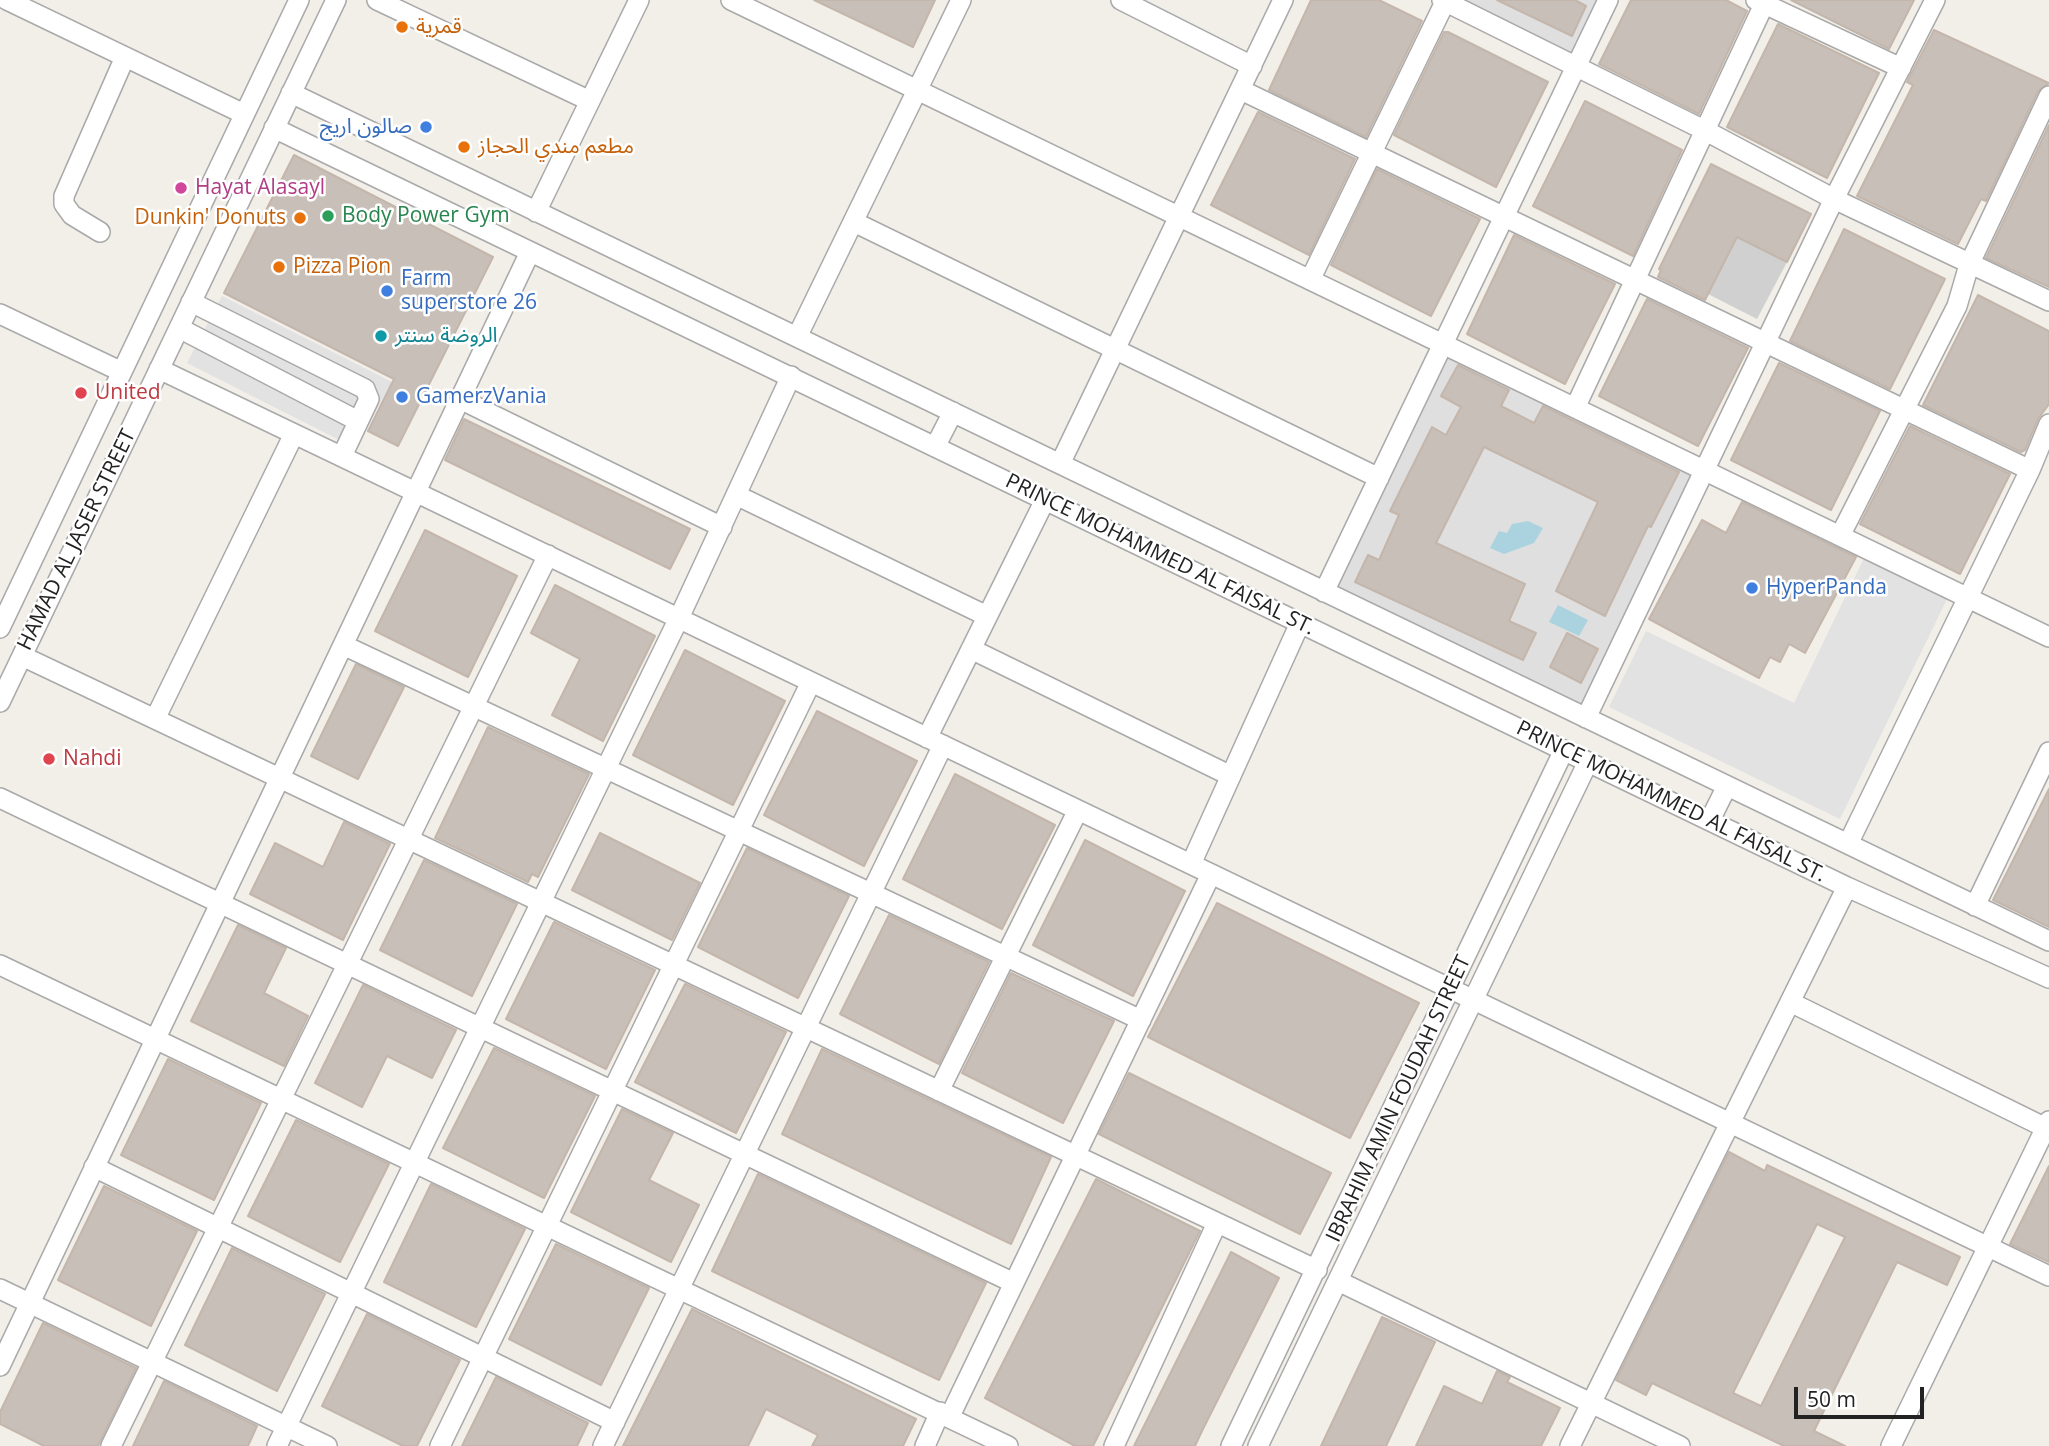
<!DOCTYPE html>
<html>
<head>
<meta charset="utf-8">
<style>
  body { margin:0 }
  #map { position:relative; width:2049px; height:1446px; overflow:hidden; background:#f2efe9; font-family:"Open Sans",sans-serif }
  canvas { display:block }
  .scale { position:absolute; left:1794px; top:1387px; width:130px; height:32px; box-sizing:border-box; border:4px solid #222; border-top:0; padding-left:9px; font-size:21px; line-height:24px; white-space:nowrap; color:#222; -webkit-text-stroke:5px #fff; paint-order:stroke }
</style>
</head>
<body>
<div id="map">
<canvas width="2049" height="1446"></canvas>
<div class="scale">50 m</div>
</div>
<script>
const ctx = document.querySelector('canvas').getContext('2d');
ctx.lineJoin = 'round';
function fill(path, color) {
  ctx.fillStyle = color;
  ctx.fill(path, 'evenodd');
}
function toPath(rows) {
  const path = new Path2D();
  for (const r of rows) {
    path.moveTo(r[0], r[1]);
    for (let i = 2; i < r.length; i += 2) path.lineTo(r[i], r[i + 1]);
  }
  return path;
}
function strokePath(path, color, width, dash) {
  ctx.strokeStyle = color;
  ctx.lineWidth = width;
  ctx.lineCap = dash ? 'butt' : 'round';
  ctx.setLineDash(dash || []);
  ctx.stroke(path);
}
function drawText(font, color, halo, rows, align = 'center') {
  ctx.font = font + ' "Open Sans","Noto Sans Arabic",sans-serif';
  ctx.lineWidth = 5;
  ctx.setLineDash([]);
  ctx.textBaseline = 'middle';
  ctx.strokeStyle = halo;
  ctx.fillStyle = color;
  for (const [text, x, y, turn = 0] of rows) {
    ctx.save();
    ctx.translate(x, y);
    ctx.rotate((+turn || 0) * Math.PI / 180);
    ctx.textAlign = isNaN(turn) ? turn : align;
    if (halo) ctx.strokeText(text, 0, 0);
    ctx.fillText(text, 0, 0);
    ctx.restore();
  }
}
const residential = toPath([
  [1460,0,1600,0,1572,56],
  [1445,350,1700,473,1584,711,1331,589]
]);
const religious = toPath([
  [1737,237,1787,262,1757,319,1708,294]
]);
const parking = toPath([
  [222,296,392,382,355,448,187,363],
  [1864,558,1947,599,1840,819,1609,707,1646,631,1794,703]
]);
const water = toPath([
  [1528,521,1543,528,1534,543,1504,554,1490,548,1499,531,1507,533,1512,524],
  [1558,605,1588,620,1579,636,1549,622]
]);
const building = toPath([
  [814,0,935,0,913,47,814,0],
  [1311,0,1379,0,1422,21,1366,137,1269,90,1311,0],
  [1497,0,1575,0,1586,6,1572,36,1497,0],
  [1631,0,1726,0,1747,11,1699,114,1599,64,1631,0],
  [1791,0,1914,0,1889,49,1791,0],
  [1778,24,1879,73,1827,178,1727,127,1778,24],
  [1934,30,2049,83,2038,91,1986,201,1981,199,1958,244,1857,196,1913,85,1907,82,1934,30],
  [1444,32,1448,32,1548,82,1496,187,1394,135,1444,32],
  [1585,101,1682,150,1633,256,1533,206,1585,101],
  [1258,112,1355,159,1309,255,1211,205,1258,112],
  [2049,125,2049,287,1986,258,2049,125],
  [294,155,493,257,398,446,368,431,394,379,224,293,294,155],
  [1711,164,1811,214,1787,262,1737,237,1705,300,1658,277,1661,270,1659,269,1711,164],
  [1377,169,1480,219,1431,316,1331,265,1377,169],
  [1844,229,1945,279,1890,389,1790,341,1844,229],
  [1514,235,1615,284,1565,384,1467,334,1514,235],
  [1978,295,2049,331,2049,404,2038,419,2025,450,2021,452,1923,405,1978,295],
  [1647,299,1748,348,1698,446,1599,396,1647,299],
  [1779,363,1880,411,1831,510,1731,460,1779,363],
  [1458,365,1509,390,1501,406,1534,423,1543,406,1679,472,1651,527,1648,526,1605,616,1556,591,1598,502,1484,447,1436,543,1525,584,1509,621,1536,633,1523,660,1355,582,1368,555,1379,560,1399,515,1390,511,1432,427,1446,435,1461,407,1441,396,1458,365],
  [464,419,690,529,670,569,445,460,464,419],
  [1910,426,2010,474,1960,574,1860,524,1910,426],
  [1742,502,1856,557,1805,653,1789,644,1780,662,1770,657,1759,678,1649,619,1702,520,1726,533,1742,502],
  [425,530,517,576,468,677,375,631,425,530],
  [555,585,655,636,603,741,552,715,580,659,531,633,555,585],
  [1567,633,1598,649,1581,683,1550,667,1567,633],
  [685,650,785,701,733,805,633,755,685,650],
  [356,664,404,687,358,779,311,756,356,664],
  [817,711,917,761,864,866,764,815,817,711],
  [488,727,589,774,538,877,532,874,528,882,435,838,488,727],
  [955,774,1055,825,1002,929,903,879,955,774],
  [2049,789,2049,927,1993,900,2049,789],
  [344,822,390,844,343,940,250,894,275,843,323,867,344,822],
  [600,833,700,883,672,940,572,890,600,833],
  [1085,840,1185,891,1133,996,1033,945,1085,840],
  [747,848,849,896,798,998,698,947,747,848],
  [424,860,517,904,472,996,380,950,424,860],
  [1217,903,1419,1003,1350,1138,1148,1037,1217,903],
  [889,915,989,962,939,1064,840,1014,889,915],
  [554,922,655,970,606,1069,506,1019,554,922],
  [238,925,286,948,264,993,308,1016,284,1066,191,1021,238,925],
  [1011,973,1114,1021,1063,1123,962,1073,1011,973],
  [685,984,786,1032,736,1133,635,1082,685,984],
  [363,985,456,1030,432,1078,387,1056,362,1107,315,1083,363,985],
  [494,1048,595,1096,544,1198,443,1148,494,1048],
  [822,1049,1051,1157,1011,1244,782,1134,822,1049],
  [168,1059,261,1103,214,1200,121,1155,168,1059],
  [1129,1073,1331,1173,1300,1234,1099,1134,1129,1073],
  [622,1109,673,1133,649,1180,699,1205,671,1262,571,1212,622,1109],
  [296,1120,389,1164,340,1262,248,1216,296,1120],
  [1729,1152,1765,1171,1767,1165,1960,1257,1947,1285,1897,1262,1814,1431,1845,1446,1784,1446,1652,1383,1646,1395,1616,1380,1729,1152],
  [1817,1224,1845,1237,1761,1406,1733,1393,1817,1224],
  [2049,1166,2049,1262,2010,1244,2049,1166],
  [758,1174,986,1283,939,1380,712,1271,758,1174],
  [1096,1179,1200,1231,1093,1446,1075,1446,985,1398,1096,1179],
  [431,1184,525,1229,476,1327,384,1282,431,1184],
  [104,1186,197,1231,151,1326,58,1280,104,1186],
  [556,1244,649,1288,601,1385,509,1339,556,1244],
  [232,1248,325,1294,277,1391,185,1345,232,1248],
  [1231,1252,1279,1278,1202,1431,1195,1446,1134,1446,1231,1252],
  [692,1309,916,1419,903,1446,812,1446,818,1435,766,1409,748,1446,623,1446,692,1309],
  [367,1314,460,1360,417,1446,403,1446,322,1406,367,1314],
  [1382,1317,1435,1342,1386,1446,1321,1446,1382,1317],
  [43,1323,136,1368,98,1446,44,1446,0,1424,0,1412,43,1323],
  [1497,1371,1510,1377,1507,1382,1560,1408,1541,1446,1416,1446,1444,1386,1482,1404,1497,1371],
  [496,1377,588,1423,577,1446,462,1446,496,1377],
  [164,1381,257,1426,248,1446,133,1446,164,1381]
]);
const minor = toPath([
  [7,0,244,114],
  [377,0,590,101],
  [731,0,2049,637],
  [1121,0,1252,66],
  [1442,0,1706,131,1834,199,2049,301],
  [1756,0,1901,68],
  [1241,90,2030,470],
  [291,93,2049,941],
  [274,128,1847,887,2049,978],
  [536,212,639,0],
  [854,222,1379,478],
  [100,232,72,215,64,204,64,196,125,57],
  [1310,280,1445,2],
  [191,302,365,389,369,399,342,456],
  [0,314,120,371],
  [179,328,358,421],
  [797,337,961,0],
  [159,369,2049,1276],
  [460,399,722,527],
  [1575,408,1766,0],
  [935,447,953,412],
  [1060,464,1283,0],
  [736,495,987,616],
  [1840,536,1957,306,1969,265,2049,96],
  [1324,592,1608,0],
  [0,628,299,0],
  [343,645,1141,1020],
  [971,649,1231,776],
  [22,656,1317,1270],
  [0,702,336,0],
  [1586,718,1834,199,1935,0],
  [155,719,294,434],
  [927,738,1045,500],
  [0,798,1014,1283],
  [1710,820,1727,786],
  [1848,844,2030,470,2049,424],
  [1191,864,1300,623],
  [1975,906,2049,752],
  [0,965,1008,1446],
  [1790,1002,2046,1128],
  [939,1091,1078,810],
  [94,1167,615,1422],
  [1338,1281,1680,1446],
  [0,1289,327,1446],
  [0,1366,530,252],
  [950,1416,1211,874],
  [111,1446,548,555],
  [277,1446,679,618,791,376],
  [440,1446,811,682],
  [603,1446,943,745],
  [925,1446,940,1412],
  [1114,1446,1217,1223],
  [1231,1446,1564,750],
  [1258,1446,1588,762],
  [1570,1446,1847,887],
  [1891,1446,2049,1121]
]);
const markers = [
  [402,27,7,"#e8710a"],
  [426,127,7,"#3f7fe0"],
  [464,147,7,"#e8710a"],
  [181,188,7,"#d1479c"],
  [328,216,7,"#2e9e5b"],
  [300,218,7,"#e8710a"],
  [279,267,7,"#e8710a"],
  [387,291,7,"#3f7fe0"],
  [381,336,7,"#0f9aa8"],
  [81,393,7,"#e0444e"],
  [402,397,7,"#3f7fe0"],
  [1752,588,7,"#3f7fe0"],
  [49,759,7,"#e0444e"]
];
const foodNames = [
  ["قمرية",416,27],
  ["مطعم مندي الحجاز",478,147],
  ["Dunkin' Donuts",286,218,"right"],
  ["Pizza Pion",293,267]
];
const shopNames = [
  ["صالون اريج",412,127,"right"],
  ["Farm",401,279],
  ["superstore 26",401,303],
  ["GamerzVania",416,397],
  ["HyperPanda",1766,588]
];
const hotelNames = [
  ["Hayat Alasayl",195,188]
];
const leisureNames = [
  ["Body Power Gym",342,216]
];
const cultureNames = [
  ["الروضة سنتر",395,336]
];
const healthNames = [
  ["United",95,393],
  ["Nahdi",63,759]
];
const streetNames = [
  ["HAMAD AL JASER STREET",77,540,-64],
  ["PRINCE MOHAMMED AL FAISAL ST.",1160,555,26],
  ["PRINCE MOHAMMED AL FAISAL ST.",1671,802,26],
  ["IBRAHIM AMIN FOUDAH STREET",1399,1099,-65]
];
fill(residential, '#e0dfdf');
fill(religious, '#d0d0d0');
fill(parking, '#e2e2e2');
fill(water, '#aad3df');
fill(building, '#c7bfb8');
strokePath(building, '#c4b6ab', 2);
strokePath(minor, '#a9a9a9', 22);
strokePath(minor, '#fff', 19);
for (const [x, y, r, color] of markers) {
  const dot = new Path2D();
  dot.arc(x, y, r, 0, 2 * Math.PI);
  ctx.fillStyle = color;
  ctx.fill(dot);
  strokePath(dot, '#fff', 2.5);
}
drawText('21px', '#c56008', '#fff', foodNames, 'left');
drawText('21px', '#366cbe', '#fff', shopNames, 'left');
drawText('21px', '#b23c85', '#fff', hotelNames, 'left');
drawText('21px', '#27864d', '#fff', leisureNames, 'left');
drawText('21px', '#0d838f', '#fff', cultureNames, 'left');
drawText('21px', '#be3a42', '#fff', healthNames, 'left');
drawText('21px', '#222', '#fff', streetNames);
</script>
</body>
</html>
